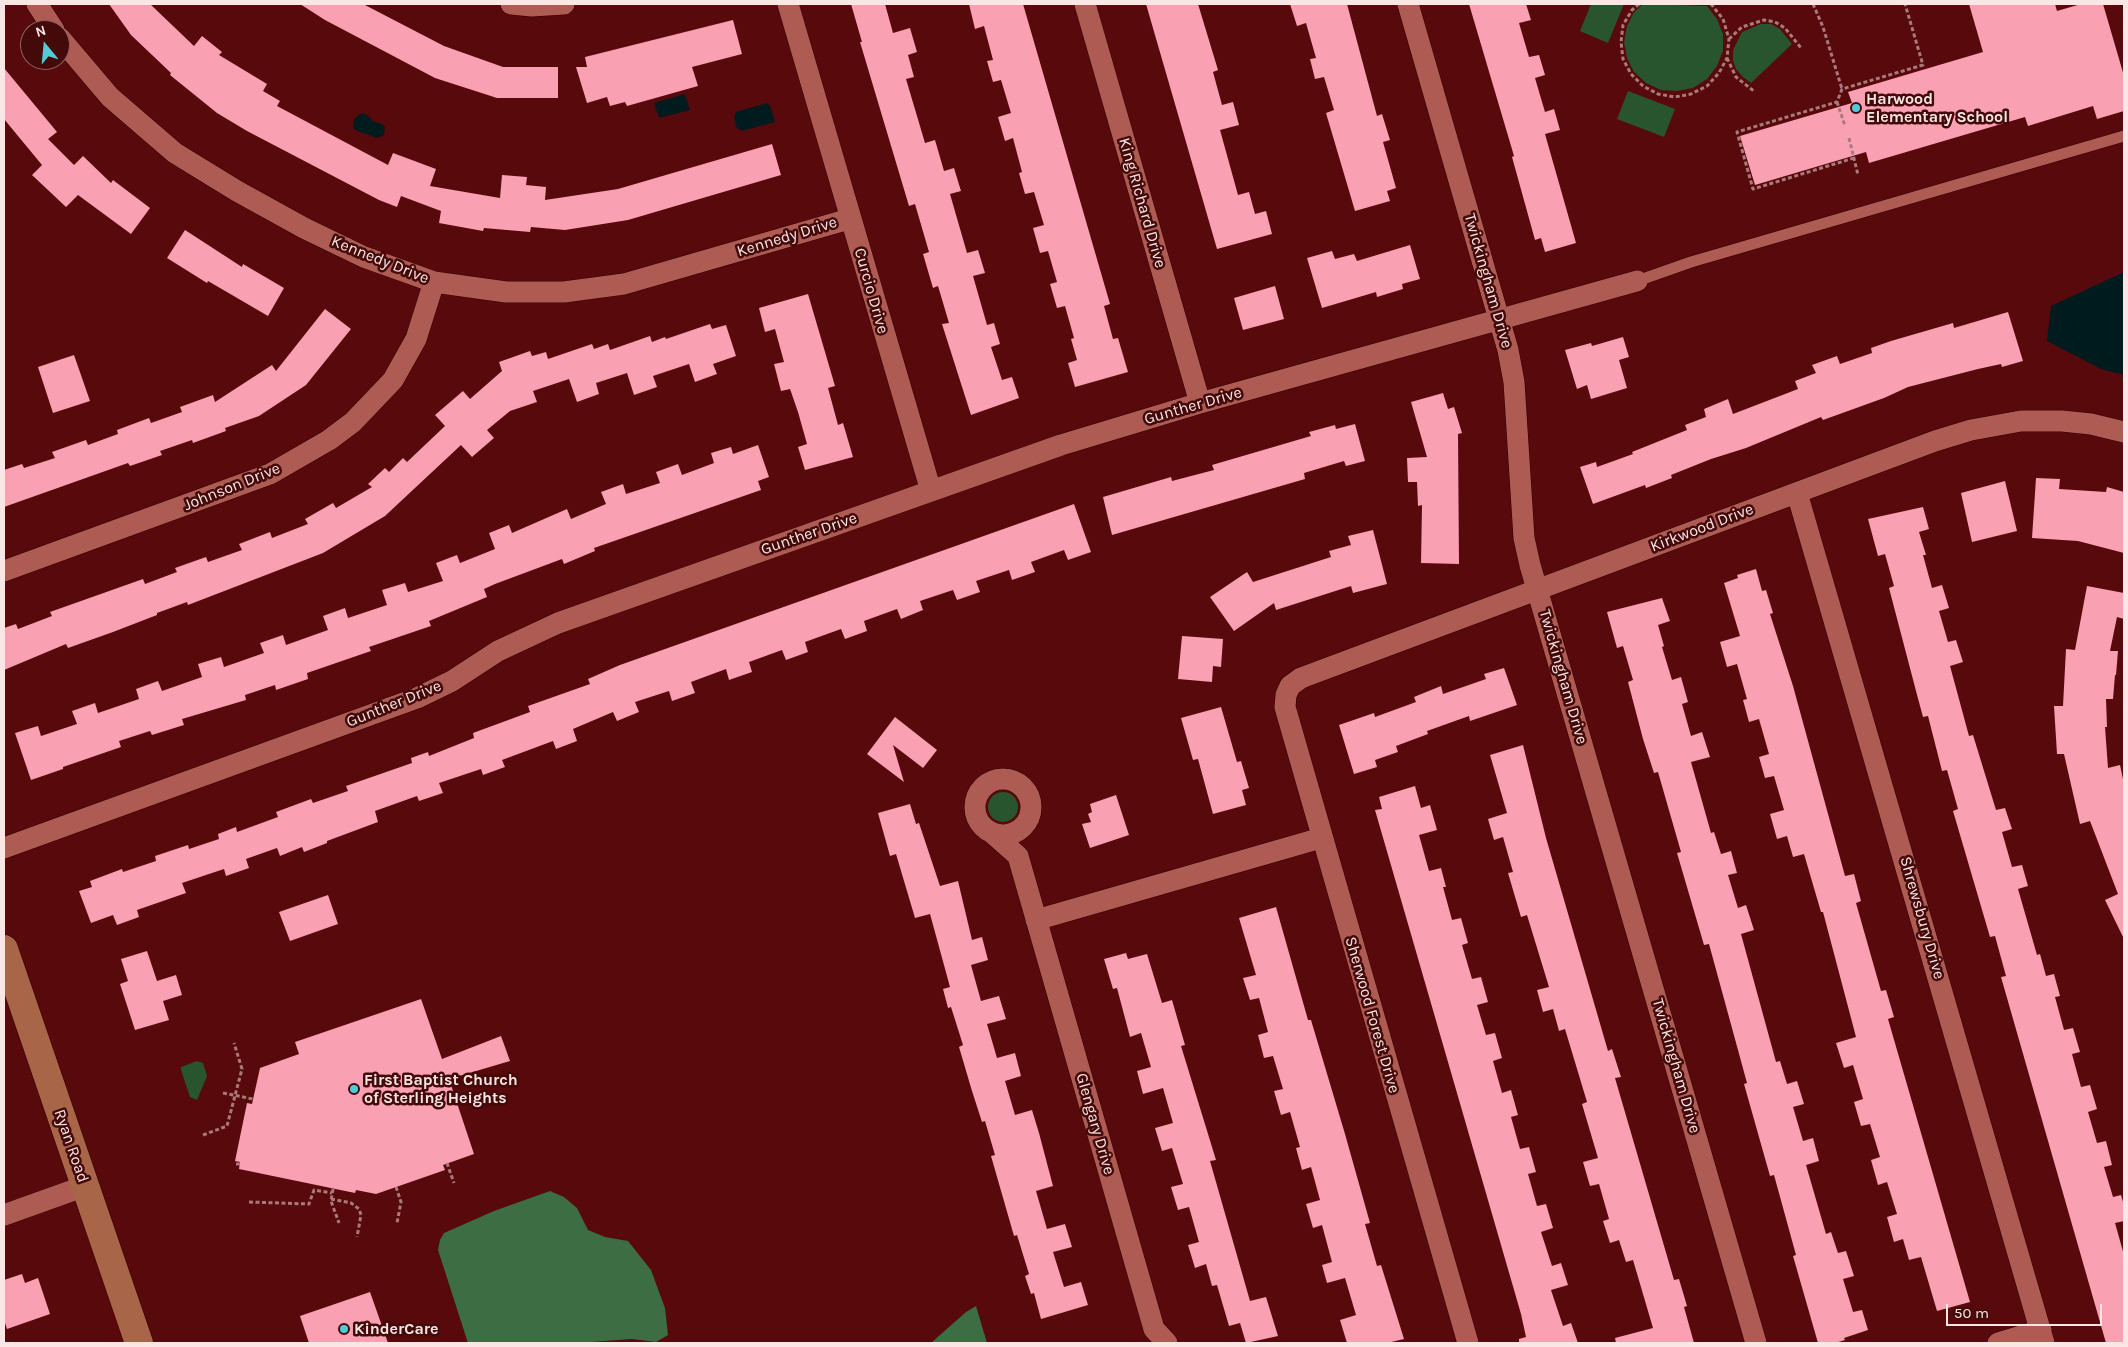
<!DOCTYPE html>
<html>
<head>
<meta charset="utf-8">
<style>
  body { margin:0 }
  #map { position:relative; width:2128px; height:1347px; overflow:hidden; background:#57090b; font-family:Karla,sans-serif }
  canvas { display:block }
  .frame { position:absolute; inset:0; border:5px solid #fae6e4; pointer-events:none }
  .north { position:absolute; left:20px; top:20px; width:50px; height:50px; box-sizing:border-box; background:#440a09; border:1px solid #8d6261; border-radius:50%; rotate:343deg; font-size:14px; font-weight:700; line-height:20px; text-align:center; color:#fae6e4 }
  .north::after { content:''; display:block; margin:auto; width:18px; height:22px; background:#52cbd9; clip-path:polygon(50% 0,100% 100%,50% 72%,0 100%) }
  .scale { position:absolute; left:1946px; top:1304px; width:156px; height:22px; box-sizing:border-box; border:2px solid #fae6e4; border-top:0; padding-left:6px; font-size:15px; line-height:18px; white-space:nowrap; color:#fae6e4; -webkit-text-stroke:4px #440a09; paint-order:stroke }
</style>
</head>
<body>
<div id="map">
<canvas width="2128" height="1347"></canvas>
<div class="frame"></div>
<div class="north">N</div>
<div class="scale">50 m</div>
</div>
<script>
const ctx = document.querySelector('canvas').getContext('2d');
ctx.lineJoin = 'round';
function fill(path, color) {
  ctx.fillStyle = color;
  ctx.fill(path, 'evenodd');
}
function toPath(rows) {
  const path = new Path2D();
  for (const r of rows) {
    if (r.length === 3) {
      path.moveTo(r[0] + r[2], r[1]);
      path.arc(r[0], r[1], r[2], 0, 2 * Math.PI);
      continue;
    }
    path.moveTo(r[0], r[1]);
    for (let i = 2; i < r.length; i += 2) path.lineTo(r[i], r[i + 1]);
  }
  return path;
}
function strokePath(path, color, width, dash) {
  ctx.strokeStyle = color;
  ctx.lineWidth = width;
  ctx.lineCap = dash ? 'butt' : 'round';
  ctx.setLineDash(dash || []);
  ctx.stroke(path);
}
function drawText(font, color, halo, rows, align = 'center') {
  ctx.font = font + ' Karla,sans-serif';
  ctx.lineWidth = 5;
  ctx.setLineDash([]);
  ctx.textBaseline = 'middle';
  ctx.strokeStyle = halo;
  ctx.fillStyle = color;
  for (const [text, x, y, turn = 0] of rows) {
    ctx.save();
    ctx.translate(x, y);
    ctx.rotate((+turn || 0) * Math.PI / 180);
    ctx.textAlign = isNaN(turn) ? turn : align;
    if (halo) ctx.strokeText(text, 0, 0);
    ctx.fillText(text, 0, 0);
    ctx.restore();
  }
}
const green = toPath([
  [1591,4,1624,4,1608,43,1580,31],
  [1643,4,1707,6,1717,19,1723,34,1723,51,1717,66,1707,79,1693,88,1677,91,1661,90,1646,83,1634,72,1627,58,1624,42,1627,26,1634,12],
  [1761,24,1771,24,1780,29,1792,44,1751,83,1743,77,1736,69,1733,60,1733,50,1742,32],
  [1628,91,1675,109,1664,137,1617,119],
  [1003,807,15],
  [197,1061,203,1063,207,1076,197,1100,190,1097,181,1070,181,1067]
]);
const forest = toPath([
  [550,1191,564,1197,577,1208,588,1230,605,1237,628,1241,651,1270,665,1308,668,1335,656,1342,632,1339,578,1343,468,1343,438,1250,440,1240,444,1233,494,1211],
  [976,1306,987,1343,931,1343,966,1312]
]);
const water = toPath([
  [685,94,690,110,659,118,654,103],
  [767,103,770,106,775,122,742,131,737,128,734,118,736,112],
  [362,113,369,116,372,121,382,124,385,127,384,135,377,138,355,130,353,127,354,119],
  [2124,272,2124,375,2101,369,2047,341,2051,306]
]);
const building = toPath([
  [109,4,150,4,194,46,202,36,222,52,219,55,267,84,263,91,280,101,277,106,388,165,393,153,436,169,430,186,500,198,502,175,527,177,526,185,546,187,545,200,618,189,772,144,781,175,628,220,565,230,531,227,530,232,484,228,483,231,439,223,441,211,401,196,397,207,379,200,247,131,217,113,170,75,171,73,131,35],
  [300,4,363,4,444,46,503,67,558,67,558,98,497,98,435,78,325,20],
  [851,4,885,4,893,33,910,28,917,52,908,55,914,77,906,79,925,143,935,140,944,171,954,168,961,191,950,194,967,253,978,250,985,273,973,276,987,325,994,323,1000,344,991,347,1002,380,1012,377,1019,398,971,415,942,324,949,323,938,286,933,288,923,254,929,252,915,204,909,206,860,42,862,42],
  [969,4,1023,4,1110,304,1104,306,1113,339,1118,338,1128,372,1075,387,1068,363,1077,360,1071,339,1074,338,1065,306,1057,308,1050,284,1057,282,1048,251,1040,253,1033,228,1044,225,1034,192,1025,194,1019,173,1022,172,1013,138,1005,141,998,117,1011,113,1001,80,993,82,987,61,993,60,984,26,975,29],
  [1146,4,1198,4,1218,70,1213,72,1222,105,1233,102,1239,125,1220,130,1238,195,1249,192,1255,214,1266,211,1272,234,1217,249],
  [1290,4,1347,4,1377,116,1382,114,1390,140,1383,142,1396,188,1387,191,1390,201,1355,211,1326,113,1334,110,1324,77,1315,79,1310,59,1316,58,1306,23,1297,26],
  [1469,4,1526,4,1531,20,1519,23,1529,57,1539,55,1545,75,1535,78,1545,112,1554,109,1560,130,1545,134,1576,243,1545,252,1541,238,1535,240,1512,157,1514,156],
  [1969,4,2055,4,2057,11,2081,4,2103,4,2124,76,2124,111,2097,119,2093,106,2028,126,2025,117,1869,163,1866,152,1755,185,1740,136,1852,103,1848,92,1983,52],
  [733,20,742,54,692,67,698,86,627,106,625,102,610,106,607,97,587,103,576,67,587,67,585,57],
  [4,68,57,132,48,139,74,165,83,156,111,183,113,180,150,208,131,234,78,195,66,207,32,175,42,165,4,119],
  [185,230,242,267,243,264,284,288,268,316,208,281,207,283,167,258],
  [1410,245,1420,279,1402,284,1403,289,1377,297,1376,292,1322,308,1307,258,1332,251,1335,259,1354,254,1357,261],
  [1275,286,1284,319,1243,330,1234,298],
  [808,294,835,386,828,388,838,425,843,423,853,457,805,470,798,447,807,444,798,412,790,389,781,391,774,364,784,362,775,329,765,332,759,308],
  [325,309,351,329,306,385,259,416,225,428,226,431,193,443,192,440,160,451,162,455,130,466,128,463,4,507,4,470,22,464,24,468,55,458,52,452,86,440,88,445,118,434,117,430,149,418,151,423,182,412,180,407,213,395,215,402,272,365,276,371],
  [2008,312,2023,361,2002,367,2001,364,1978,369,1908,387,1884,398,1823,420,1821,417,1746,448,1711,459,1671,475,1672,478,1646,488,1645,485,1593,504,1580,467,1596,462,1597,467,1633,454,1632,452,1687,430,1685,425,1706,417,1704,409,1728,399,1733,414,1798,389,1795,381,1816,373,1812,365,1837,356,1840,364,1872,353,1871,348,1891,341,1953,323,1954,328],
  [710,324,712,329,726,325,736,356,713,364,717,374,695,382,689,364,653,376,657,387,634,395,627,373,596,383,599,394,577,402,569,379,533,391,537,402,510,411,487,430,494,438,472,457,461,445,385,516,323,553,188,605,187,602,157,613,157,615,113,632,68,648,66,644,4,670,4,628,16,624,18,629,52,616,50,612,143,579,145,584,177,572,175,568,206,557,208,562,242,550,239,544,270,532,272,538,308,524,305,519,333,503,336,508,372,487,368,484,385,468,389,472,403,458,407,462,445,426,435,415,463,391,470,399,502,371,499,362,530,351,532,356,546,352,548,359,592,344,594,349,608,344,610,350,650,336,652,342,665,337,666,339],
  [1623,337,1629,357,1619,360,1627,388,1591,399,1587,385,1577,389,1565,350,1591,343,1592,346],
  [74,355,90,401,53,413,38,367],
  [1443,393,1448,409,1454,407,1462,433,1458,434,1459,564,1421,563,1422,505,1418,506,1417,482,1408,482,1407,458,1427,457,1411,402],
  [1355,424,1365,461,1346,466,1344,461,1304,473,1305,479,1112,535,1103,497,1171,477,1172,481,1214,470,1212,465,1311,436,1309,432,1335,425,1336,429],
  [758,445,769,477,758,481,761,490,594,548,595,551,564,564,562,559,495,584,484,589,487,597,429,621,431,626,369,647,371,651,307,673,308,679,276,690,275,685,245,695,246,700,182,719,184,725,152,735,150,731,119,741,121,747,63,767,63,769,31,780,15,733,38,726,41,736,77,724,72,711,95,703,98,713,139,699,136,689,158,681,162,691,202,677,198,664,221,657,224,667,264,653,260,643,283,635,286,645,328,630,323,616,345,608,348,618,387,605,382,590,405,583,408,592,443,581,436,563,457,555,460,563,495,549,489,533,509,525,512,533,567,509,571,519,606,504,601,492,623,484,626,494,660,483,656,472,678,464,682,475,714,463,711,453,731,447,733,454],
  [2036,478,2060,479,2059,489,2106,492,2107,487,2124,492,2124,553,2078,541,2032,538],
  [2005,481,2017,531,1972,542,1961,493],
  [1074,504,1091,552,1068,560,1064,550,1031,562,1035,572,1012,580,1009,570,976,581,980,592,957,600,953,590,920,601,923,610,901,619,897,609,864,621,867,631,845,639,841,629,805,642,808,652,786,660,782,650,749,662,752,672,729,680,726,669,691,682,695,693,672,701,669,691,635,702,639,712,617,721,613,712,573,729,577,741,556,749,553,741,502,760,505,767,483,775,481,769,439,783,443,793,419,801,417,796,375,811,378,822,327,841,327,843,304,852,302,847,280,856,277,848,246,859,249,868,226,876,224,869,182,883,186,893,137,910,139,917,117,925,113,915,91,923,79,891,92,887,90,881,122,869,123,872,156,861,155,856,188,845,189,849,219,839,218,834,236,827,237,832,278,817,276,812,311,799,313,803,348,791,346,786,412,763,411,758,428,752,429,756,474,738,473,733,530,712,528,706,590,684,588,679,620,665],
  [1923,507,1929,529,1919,532,1926,555,1923,555,1932,588,1942,585,1949,608,1939,611,1948,642,1956,640,1963,662,1950,666,1969,736,1973,735,1996,810,2005,808,2012,829,2002,832,2012,867,2022,865,2028,886,2018,889,2037,955,2040,954,2046,976,2054,974,2060,996,2055,997,2064,1030,2073,1028,2080,1052,2072,1054,2081,1087,2090,1085,2097,1109,2088,1112,2097,1143,2106,1141,2112,1165,2104,1167,2113,1197,2121,1195,2124,1205,2124,1221,2115,1223,2124,1255,2124,1343,2106,1343,2001,977,2006,976,1995,936,1990,937,1953,811,1958,809,1947,770,1942,771,1928,716,1923,717,1916,691,1889,588,1894,586,1885,554,1878,556,1868,519],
  [1373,530,1387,584,1353,593,1351,586,1276,610,1274,603,1234,631,1210,597,1247,572,1253,582,1331,557,1329,551,1351,545,1348,536],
  [1756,569,1762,591,1766,590,1773,613,1770,614,1793,686,1845,876,1854,874,1861,901,1856,903,1881,991,1886,990,1894,1017,1888,1019,1970,1302,1937,1311,1921,1257,1909,1260,1903,1239,1894,1242,1887,1217,1897,1214,1887,1182,1878,1185,1871,1160,1880,1157,1870,1124,1861,1126,1854,1102,1863,1099,1853,1065,1844,1068,1836,1043,1856,1037,1823,912,1821,912,1804,854,1793,857,1787,836,1777,839,1770,814,1784,810,1774,776,1765,778,1759,757,1769,754,1759,719,1749,722,1743,700,1747,699,1737,664,1727,667,1720,642,1740,636,1724,583,1738,578,1737,575],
  [2087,586,2124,593,2124,619,2117,617,2110,651,2118,651,2116,675,2115,675,2113,699,2106,699,2107,727,2105,727,2108,768,2120,765,2124,784,2124,939,2105,900,2118,894,2090,821,2080,824,2064,754,2057,754,2054,706,2063,706,2066,649,2075,650],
  [1662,598,1670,621,1658,625,1664,646,1662,647,1672,680,1681,677,1688,702,1682,704,1691,736,1702,732,1710,757,1691,762,1711,833,1714,832,1721,854,1731,851,1737,873,1728,875,1738,908,1746,905,1754,930,1741,934,1776,1062,1780,1061,1787,1084,1797,1081,1804,1104,1793,1107,1803,1141,1813,1138,1819,1161,1806,1165,1826,1234,1831,1232,1838,1253,1846,1251,1854,1276,1843,1279,1853,1312,1862,1310,1868,1330,1844,1338,1845,1340,1835,1343,1818,1343,1793,1256,1796,1255,1774,1175,1770,1176,1744,1084,1747,1083,1709,944,1704,945,1677,853,1681,852,1658,772,1654,773,1643,739,1628,682,1633,680,1623,646,1617,648,1607,612],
  [1182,636,1223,639,1221,667,1213,666,1212,682,1178,679],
  [1504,668,1517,705,1470,721,1469,716,1427,731,1428,734,1396,746,1398,752,1375,760,1377,767,1354,774,1339,725,1374,713,1375,717,1416,702,1414,697,1441,686,1443,694,1486,679,1484,674],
  [1221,707,1237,762,1241,761,1249,788,1242,790,1246,805,1213,814,1198,759,1193,760,1181,718],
  [895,717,937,750,923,768,893,745,904,782,867,754],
  [1523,745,1546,838,1608,1051,1612,1049,1621,1077,1615,1078,1674,1280,1679,1279,1687,1306,1684,1307,1694,1343,1616,1343,1615,1338,1653,1328,1633,1260,1626,1262,1619,1240,1610,1243,1603,1221,1609,1219,1599,1184,1590,1186,1583,1162,1598,1158,1582,1104,1587,1102,1565,1029,1559,1031,1553,1009,1543,1012,1537,990,1549,987,1527,915,1521,917,1508,873,1513,872,1503,837,1494,840,1488,819,1507,813,1490,755],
  [1415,786,1421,808,1430,805,1437,830,1419,835,1429,871,1441,868,1446,887,1443,887,1452,920,1461,918,1468,943,1462,945,1472,979,1481,977,1488,1002,1477,1005,1486,1035,1495,1033,1502,1058,1493,1061,1502,1093,1511,1090,1518,1115,1511,1117,1520,1149,1529,1147,1536,1172,1528,1174,1537,1206,1546,1204,1553,1228,1541,1232,1552,1266,1561,1263,1568,1285,1551,1290,1563,1326,1571,1323,1578,1343,1519,1343,1519,1339,1526,1337,1521,1314,1375,810,1382,809,1379,797],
  [1116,795,1129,835,1090,848,1082,824,1091,822,1088,814,1092,812,1090,804],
  [910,804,916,824,919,823,940,886,958,881,972,940,982,937,988,960,971,965,981,1001,999,996,1006,1019,987,1024,997,1058,1015,1053,1021,1076,1005,1081,1015,1115,1032,1110,1039,1133,1053,1186,1036,1191,1047,1229,1065,1224,1072,1247,1053,1252,1064,1287,1081,1282,1088,1305,1041,1319,1034,1293,1031,1294,1025,1276,1029,1274,1017,1235,1014,1236,991,1156,995,1155,985,1121,982,1122,972,1091,959,1047,963,1045,951,1007,948,1008,943,989,950,987,930,914,915,918,896,854,890,856,878,813],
  [328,895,338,924,290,941,279,912],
  [1276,907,1308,1020,1311,1020,1345,1134,1370,1223,1365,1224,1377,1266,1381,1265,1404,1339,1387,1343,1347,1343,1340,1320,1356,1315,1345,1278,1327,1283,1322,1265,1332,1262,1322,1225,1313,1228,1306,1204,1320,1200,1311,1167,1302,1170,1296,1148,1300,1147,1290,1112,1281,1115,1274,1091,1283,1089,1273,1056,1264,1058,1258,1035,1268,1032,1259,998,1250,1000,1243,978,1256,975,1239,918],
  [147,951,157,981,176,975,182,995,163,1001,169,1020,135,1030,120,984,128,981,121,959],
  [1126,953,1128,959,1147,954,1162,1003,1172,1000,1185,1045,1181,1046,1216,1160,1210,1161,1250,1301,1266,1297,1278,1336,1246,1343,1240,1323,1229,1326,1217,1285,1212,1286,1206,1264,1195,1268,1188,1245,1199,1242,1189,1207,1178,1210,1171,1187,1183,1184,1172,1148,1162,1151,1155,1128,1173,1123,1163,1088,1143,1094,1137,1071,1151,1067,1141,1033,1130,1037,1117,988,1113,989,1104,959],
  [421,999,442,1059,501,1036,510,1061,449,1079,474,1154,443,1165,445,1170,376,1194,356,1190,355,1193,239,1169,240,1162,235,1161,247,1103,252,1104,260,1068,299,1054,295,1042],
  [22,1274,25,1283,38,1278,50,1314,7,1329,4,1320,4,1280],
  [370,1292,388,1343,309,1343,300,1316]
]);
const path = toPath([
  [1639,4,1632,10,1623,25,1621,42,1623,59,1631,74,1643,86,1658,94,1675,97,1691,94,1707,86,1719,73,1727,58,1729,39,1723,19,1711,4],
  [1813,4,1823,27,1842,89],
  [1729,39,1742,27,1764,20,1775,22,1785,28,1801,48],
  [1727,58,1736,77,1755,92],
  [1837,102,1845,126],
  [1849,138,1858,175],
  [1854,158,1753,189,1737,132,1837,102,1842,89,1923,65,1905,4],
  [223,1093,253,1099],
  [203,1135,227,1126,242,1069,234,1043],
  [447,1163,454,1183],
  [236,1164,240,1164],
  [396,1187,401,1202,397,1223],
  [333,1189,331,1201,339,1223],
  [331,1199,351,1203,359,1209,361,1215,357,1237],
  [249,1202,309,1204,314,1190,332,1193]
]);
const lane = toPath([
  [1637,281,1691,262,2124,136]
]);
const street = toPath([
  [37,4,54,30],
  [511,4,532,6,564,4],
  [788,4,931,491],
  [1085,4,1200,403],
  [1408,4,1508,350,1514,382,1524,538,1530,565,1756,1343],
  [60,38,110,97,175,153,237,191,304,228,364,257,434,282,506,292,564,292,624,284,849,219],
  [1797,493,2044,1343],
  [4,571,270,474,329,440,353,422,393,380,416,339,434,282],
  [1003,807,28],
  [992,833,1018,856,1154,1329,1167,1343],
  [4,848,417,698,452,681,498,651,558,623,1061,445,1200,403,1637,281],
  [1036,920,1321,838],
  [4,1215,85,1186],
  [1468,1343,1285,707,1286,695,1290,686,1301,678,1935,441,1971,430,2021,421,2062,421,2091,424,2124,432],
  [1998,1343,2041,1330]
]);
const secondary = toPath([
  [4,949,139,1343]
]);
const markers = [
  [1856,108,5,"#52cbd9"],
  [354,1089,5,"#52cbd9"],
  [344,1329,5,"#52cbd9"]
];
const poiNames = [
  ["Harwood",1866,99],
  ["Elementary School",1866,117],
  ["First Baptist Church",364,1080],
  ["of Sterling Heights",364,1098],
  ["KinderCare",354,1329]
];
const streetNames = [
  ["King Richard Drive",1142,203,74],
  ["Kennedy Drive",787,237,-17],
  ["Kennedy Drive",380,260,22],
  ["Twickingham Drive",1488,281,74],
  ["Curcio Drive",871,291,74],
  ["Gunther Drive",1193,406,-16],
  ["Johnson Drive",232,487,-22],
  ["Kirkwood Drive",1702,528,-21],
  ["Gunther Drive",809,534,-19],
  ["Twickingham Drive",1563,677,74],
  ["Gunther Drive",394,704,-22],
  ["Shrewsbury Drive",1922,918,74],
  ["Sherwood Forest Drive",1372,1015,74],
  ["Twickingham Drive",1676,1066,74],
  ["Glengary Drive",1095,1124,74],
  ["Ryan Road",71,1146,71]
];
fill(green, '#28552d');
fill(forest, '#3d6d42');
fill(water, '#001b1e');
fill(building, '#faa0b3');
strokePath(lane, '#320000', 12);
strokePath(street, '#320000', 22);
strokePath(secondary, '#320000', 29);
strokePath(path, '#aa7a7a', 3, [4, 2.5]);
strokePath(lane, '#ae5b54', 11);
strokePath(street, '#ae5b54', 21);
strokePath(secondary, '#a96547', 28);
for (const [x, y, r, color] of markers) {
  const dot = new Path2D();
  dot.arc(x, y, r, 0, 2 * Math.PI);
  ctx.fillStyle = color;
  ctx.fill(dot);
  strokePath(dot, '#440a09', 2);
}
drawText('bold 16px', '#fae6e4', '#440a09', poiNames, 'left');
drawText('16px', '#fae6e4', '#440a09', streetNames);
</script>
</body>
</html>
